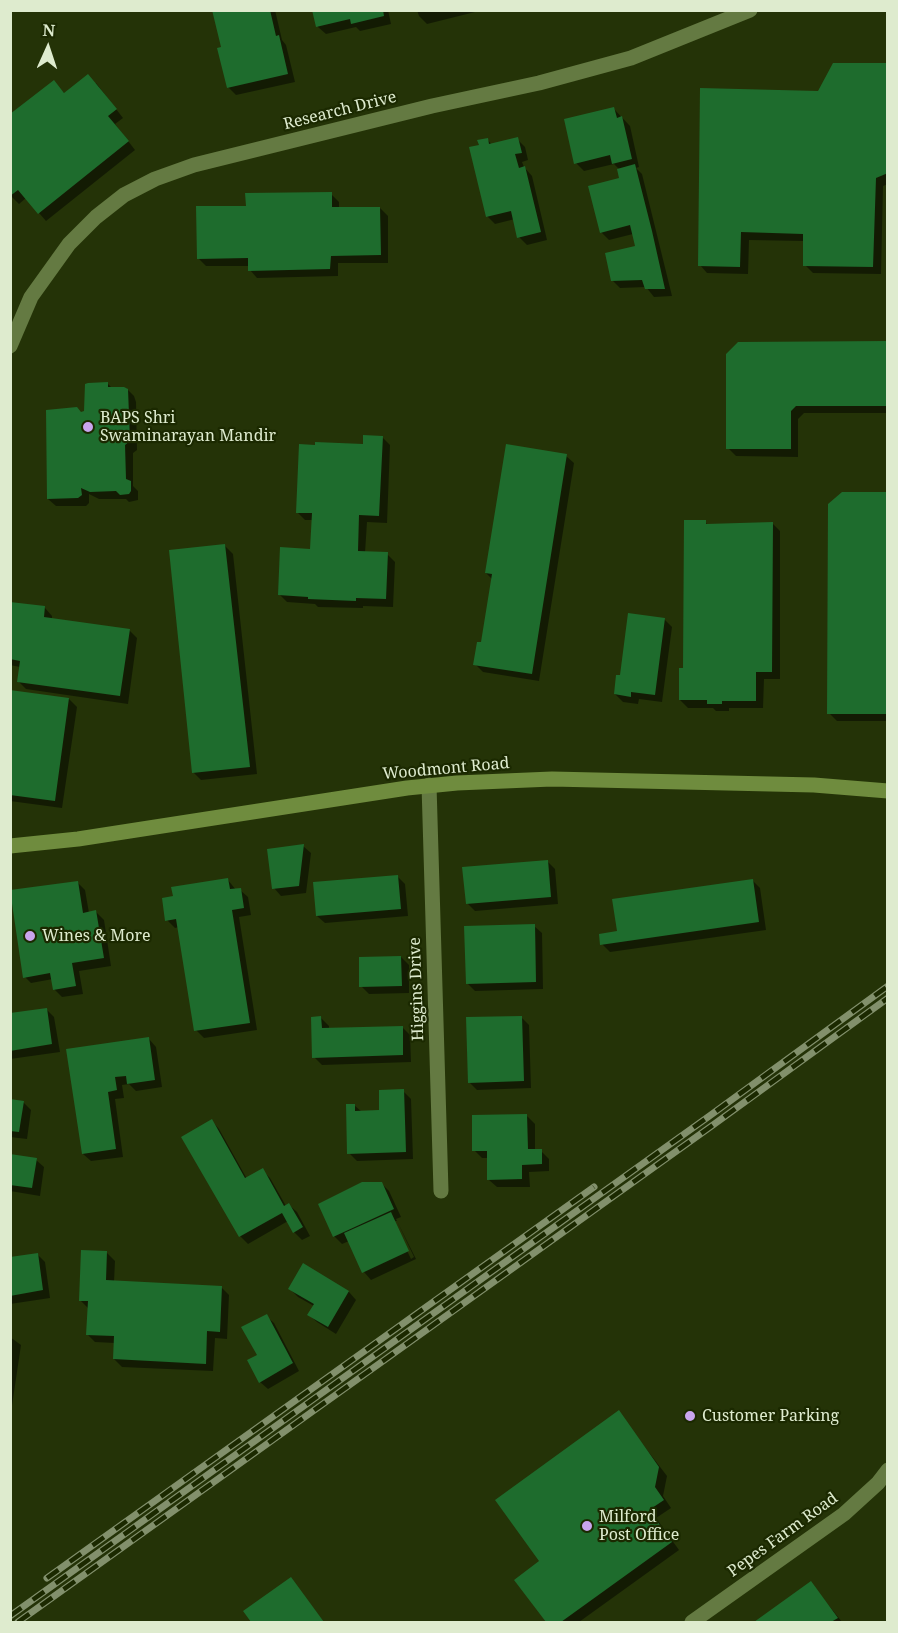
<!DOCTYPE html>
<html>
<head>
<meta charset="utf-8">
<style>
  body { margin:0 }
  #map { position:relative; width:898px; height:1633px; overflow:hidden; background:#243307; font-family:"Noto Serif",serif }
  canvas { display:block }
  .frame { position:absolute; inset:0; border:12px solid #deebce; pointer-events:none }
  .north { position:absolute; left:18px; top:18px; width:60px; height:60px; -webkit-text-stroke:4px #1b2900; paint-order:stroke; rotate:3deg; font-size:16px; font-weight:700; line-height:24px; text-align:center; color:#deebce }
  .north::after { content:''; display:block; margin:auto; width:21px; height:27px; background:#deebce; clip-path:polygon(50% 0,100% 100%,50% 72%,0 100%) }
</style>
</head>
<body>
<div id="map">
<canvas width="898" height="1633"></canvas>
<div class="frame"></div>
<div class="north">N</div>
</div>
<script>
const ctx = document.querySelector('canvas').getContext('2d');
ctx.lineJoin = 'round';
function fill(path, color) {
  ctx.fillStyle = color;
  ctx.fill(path, 'evenodd');
}
function toPath(rows) {
  const path = new Path2D();
  for (const r of rows) {
    path.moveTo(r[0], r[1]);
    for (let i = 2; i < r.length; i += 2) path.lineTo(r[i], r[i + 1]);
  }
  return path;
}
function strokePath(path, color, width, dash) {
  ctx.strokeStyle = color;
  ctx.lineWidth = width;
  ctx.lineCap = dash ? 'butt' : 'round';
  ctx.setLineDash(dash || []);
  ctx.stroke(path);
}
function drawText(font, color, halo, rows, align = 'center') {
  ctx.font = font + ' "Noto Serif",serif';
  ctx.lineWidth = 4.5;
  ctx.setLineDash([]);
  ctx.textBaseline = 'middle';
  ctx.strokeStyle = halo;
  ctx.fillStyle = color;
  for (const [text, x, y, turn = 0] of rows) {
    ctx.save();
    ctx.translate(x, y);
    ctx.rotate((+turn || 0) * Math.PI / 180);
    ctx.textAlign = isNaN(turn) ? turn : align;
    if (halo) ctx.strokeText(text, 0, 0);
    ctx.fillText(text, 0, 0);
    ctx.restore();
  }
}
const shadow = toPath([
  [214,10,275,10,282,40,286,45,295,82,236,95,228,87,223,48],
  [314,10,388,10,391,24,360,31,356,27,326,34,318,27],
  [417,10,483,10,427,24,419,16],
  [888,65,888,184,883,186,881,274,813,273,805,265,804,241,749,240,748,274,707,273,700,265,819,92],
  [54,82,65,94,96,83,123,118,115,124,135,150,46,221,26,198,19,204,10,195],
  [614,109,630,126,639,167,636,168,642,174,672,296,654,297,646,287,620,288,612,280,637,247,633,234,609,240,601,232,621,180,620,170,614,164,584,171,576,163],
  [487,139,492,145,517,139,525,147,528,160,522,162,524,167,532,176,547,240,527,245,519,237,515,219,495,224,487,216,480,146],
  [331,194,339,202,339,208,380,208,388,216,388,263,338,263,338,276,257,278,250,270,249,266,206,266,198,258,247,207],
  [888,343,888,413,804,413,798,419,798,457,736,456,728,448],
  [108,384,112,388,126,388,134,396,136,402,137,450,133,453,133,486,138,491,138,500,129,502,126,499,99,499,89,494,89,503,86,506,56,506,48,499,80,413,86,413],
  [382,437,390,445,387,523,367,522,365,553,387,554,395,562,393,607,363,606,363,608,318,607,315,604,287,602,279,594,312,550,313,520,305,520,297,512,364,446],
  [566,456,574,463,539,681,483,672,475,664,482,644,492,579,486,573],
  [888,494,888,721,837,721,829,713],
  [705,522,708,525,772,523,780,531,780,679,764,679,763,708,729,708,729,711,716,711,713,708,688,708,680,700],
  [225,546,233,554,257,774,201,780,193,772],
  [11,603,45,608,52,616,52,619,129,630,137,638,128,704,26,689,18,681,20,667,10,665],
  [664,619,672,627,662,702,639,699,638,704,623,702,615,694,622,677],
  [10,691,69,699,77,707,62,808,10,801],
  [303,846,311,853,306,893,281,896,274,888],
  [547,861,555,869,558,904,475,911,467,903],
  [397,876,405,884,408,916,325,923,317,916],
  [228,880,236,890,240,890,248,897,251,915,239,917,257,1030,204,1038,196,1030,179,927,175,928,167,920],
  [752,880,760,888,766,930,610,952,602,944,619,932],
  [77,882,85,890,89,913,96,912,104,920,111,966,79,971,83,994,62,997,54,989,53,979,31,983,25,977],
  [534,926,542,933,543,989,475,991,467,983],
  [401,957,409,965,409,993,369,994,361,986],
  [46,1009,54,1017,60,1052,10,1059,10,1015],
  [521,1017,529,1025,531,1088,477,1090,469,1082],
  [321,1018,329,1026,329,1030,402,1027,410,1035,411,1062,322,1065,314,1057],
  [149,1039,156,1047,162,1087,136,1091,129,1084,122,1085,124,1098,115,1099,123,1157,91,1161,83,1154,68,1051],
  [403,1091,411,1099,413,1159,357,1161,349,1153,354,1105,362,1112,381,1112],
  [10,1100,23,1102,31,1110,27,1139,10,1137],
  [527,1116,535,1124,535,1151,541,1151,549,1159,549,1171,529,1172,530,1187,497,1187,489,1180,488,1158,482,1158,474,1150],
  [212,1121,219,1129,247,1179,262,1170,270,1178,286,1206,289,1205,297,1212,310,1236,302,1240,294,1232,288,1221,248,1244,240,1236],
  [10,1156,36,1160,44,1167,40,1196,10,1191],
  [381,1183,389,1191,401,1217,396,1219,416,1259,371,1280,364,1272,349,1241,342,1244,334,1236],
  [393,1221,397,1221,414,1257,411,1259],
  [107,1253,115,1261,114,1282,221,1287,229,1295,227,1339,215,1338,213,1371,122,1367,114,1359,115,1343,95,1342,88,1335,89,1309,80,1300],
  [37,1254,45,1262,50,1298,10,1304,10,1258],
  [304,1265,349,1292,356,1300,336,1334,317,1322,309,1315,314,1306,298,1297,290,1289],
  [266,1316,274,1323,299,1371,268,1389,260,1382,259,1356],
  [10,1337,21,1345,10,1419],
  [618,1412,667,1476,663,1496,671,1508,656,1518,679,1550,579,1622,548,1622,517,1580,541,1561],
  [291,1579,324,1622,253,1622,245,1611],
  [811,1583,842,1622,756,1622]
]);
const building = toPath([
  [212,10,270,10,276,36,279,35,288,74,227,88,217,48,221,47],
  [312,10,383,10,384,16,351,24,350,19,316,27],
  [833,63,888,63,888,173,876,178,873,267,803,266,803,234,741,232,740,267,698,266,700,88,818,91],
  [88,74,117,109,108,116,129,141,38,214,18,190,10,196,10,114,54,80,64,93],
  [614,107,617,118,622,116,632,159,612,164,610,155,574,164,564,119],
  [518,137,522,153,515,154,519,168,525,166,541,232,517,238,511,211,486,217,469,147,479,145,477,140,488,138,489,144],
  [635,164,652,231,665,289,645,289,642,280,611,281,605,253,635,246,630,225,600,233,588,186,619,178,617,169],
  [332,192,332,207,380,207,381,255,331,256,330,269,248,271,248,258,197,259,196,206,246,206,245,193],
  [888,341,888,406,796,406,791,411,791,449,726,449,726,354,738,342],
  [108,382,108,387,124,387,128,389,130,441,125,445,126,479,131,481,131,491,129,494,120,495,116,491,90,492,81,488,82,495,78,498,47,499,46,410,77,407,81,412,84,411,85,384,88,383],
  [363,435,383,436,379,516,359,515,358,551,388,552,386,599,356,598,356,601,308,599,308,597,278,595,280,547,310,549,312,513,296,513,299,444,315,445,315,442,363,444],
  [506,444,567,454,532,674,473,665,477,642,481,642,492,574,485,573],
  [842,492,888,492,888,714,827,714,828,504],
  [684,520,706,520,706,524,773,522,772,672,756,672,756,701,722,701,722,704,707,704,707,700,679,700,679,668,683,668],
  [225,544,250,767,192,773,169,550],
  [10,602,45,606,44,617,130,629,120,696,17,682,20,661,10,659],
  [628,613,665,618,655,695,631,692,631,697,614,694,616,675,620,675],
  [10,690,69,698,55,801,10,795],
  [304,844,299,886,272,889,267,849],
  [548,860,551,897,466,904,462,867],
  [398,875,401,909,316,916,313,882],
  [228,878,230,889,241,888,244,908,232,910,250,1023,194,1031,176,919,165,921,162,898,173,896,171,887],
  [753,879,759,922,600,945,599,934,617,931,612,899],
  [78,881,83,913,96,910,104,958,72,963,76,986,53,990,50,973,23,978,10,890],
  [535,924,536,982,466,984,464,926],
  [401,956,402,986,359,987,359,957],
  [47,1008,52,1044,10,1051,10,1013],
  [321,1016,322,1028,403,1026,403,1055,312,1058,311,1017],
  [522,1016,524,1081,468,1083,466,1017],
  [149,1037,155,1080,127,1084,126,1076,115,1077,117,1090,108,1092,116,1149,82,1154,66,1049],
  [404,1089,406,1152,347,1154,346,1104,355,1104,355,1111,379,1110,379,1090],
  [10,1099,24,1101,19,1132,10,1131],
  [527,1114,528,1149,542,1149,542,1164,522,1165,522,1179,487,1180,487,1151,472,1151,472,1115],
  [212,1119,245,1178,263,1168,284,1206,289,1203,303,1227,293,1233,282,1213,239,1237,181,1137],
  [10,1154,37,1158,32,1188,10,1185],
  [362,1182,382,1182,394,1209,333,1237,318,1204],
  [391,1212,409,1251,362,1273,344,1233],
  [81,1250,107,1251,106,1280,222,1286,220,1332,207,1331,206,1364,113,1359,114,1336,86,1335,88,1301,79,1301],
  [38,1253,43,1290,10,1296,10,1257],
  [303,1263,349,1291,328,1327,307,1315,314,1304,288,1289],
  [267,1314,293,1363,259,1383,247,1360,257,1355,241,1327],
  [619,1410,659,1467,655,1487,664,1500,649,1510,672,1542,561,1622,546,1622,514,1580,539,1561,495,1500],
  [291,1577,324,1622,251,1622,243,1611],
  [811,1581,838,1618,831,1622,754,1622]
]);
const minor = toPath([
  [429,785,441,1191]
]);
const tertiary = toPath([
  [10,346,31,297,69,244,96,217,124,195,155,179,194,165,432,106,539,83,631,58,750,10],
  [692,1622,844,1514,878,1483,888,1470]
]);
const secondary = toPath([
  [10,846,78,839,407,788,457,783,552,779,814,785,888,791]
]);
const rail = toPath([
  [47,1578,594,1187],
  [10,1616,708,1117,888,986],
  [18,1622,713,1125,888,998]
]);
const markers = [
  [88,427,6,"#c9a5ee"],
  [30,936,6,"#c9a5ee"],
  [690,1416,6,"#c9a5ee"],
  [587,1526,6,"#c9a5ee"]
];
const streetNames = [
  ["Research Drive",340,111,-14],
  ["Woodmont Road",446,769,-5],
  ["Higgins Drive",417,989,-92],
  ["Pepes Farm Road",783,1535,-36]
];
const poiNames = [
  ["BAPS Shri",100,418],
  ["Swaminarayan Mandir",100,436],
  ["Wines & More",42,936],
  ["Customer Parking",702,1416],
  ["Milford",599,1517],
  ["Post Office",599,1535]
];
fill(shadow, '#0007');
fill(building, '#1e6c2d');
strokePath(minor, '#647a42', 15);
strokePath(tertiary, '#647a42', 15);
strokePath(secondary, '#6f8c3e', 15);
strokePath(rail, '#82906c', 7);
strokePath(rail, '#1b2900', 4.5, [14]);
for (const [x, y, r, color] of markers) {
  const dot = new Path2D();
  dot.arc(x, y, r, 0, 2 * Math.PI);
  ctx.fillStyle = color;
  ctx.fill(dot);
  strokePath(dot, '#1b2900', 2);
}
drawText('16px', '#deebce', '#1b2900', streetNames);
drawText('16px', '#deebce', '#1b2900', poiNames, 'left');
</script>
</body>
</html>
